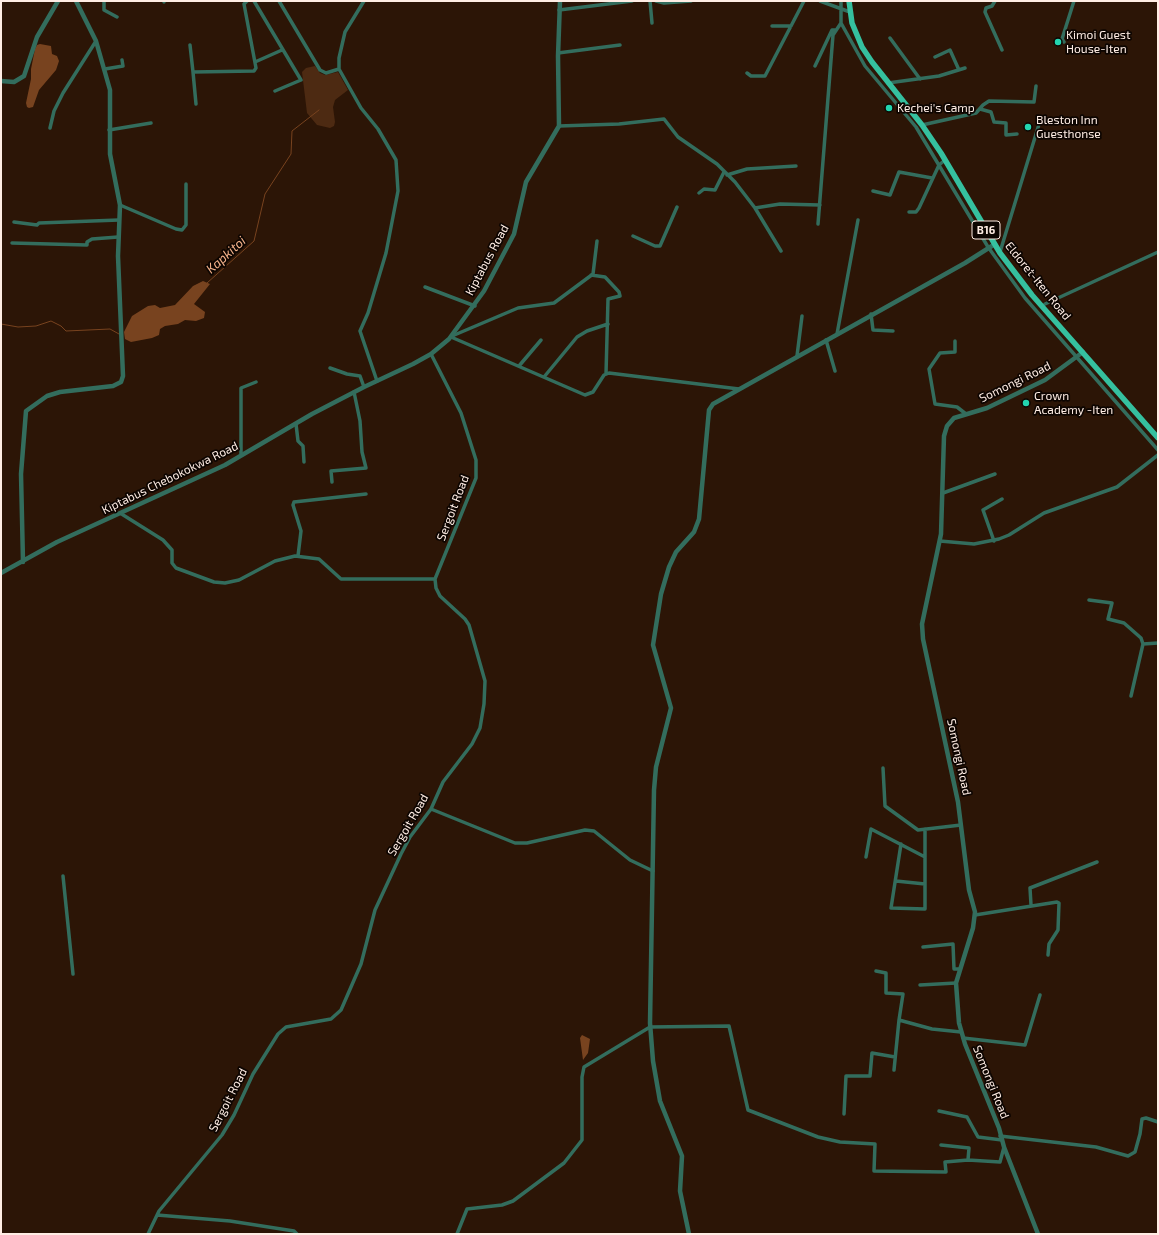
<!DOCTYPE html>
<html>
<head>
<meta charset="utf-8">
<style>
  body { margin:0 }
  #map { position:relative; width:1159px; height:1235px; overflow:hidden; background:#2c1506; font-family:"Exo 2",sans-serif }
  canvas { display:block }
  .frame { position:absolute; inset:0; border:2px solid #ffede4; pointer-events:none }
</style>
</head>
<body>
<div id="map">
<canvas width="1159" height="1235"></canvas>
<div class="frame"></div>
</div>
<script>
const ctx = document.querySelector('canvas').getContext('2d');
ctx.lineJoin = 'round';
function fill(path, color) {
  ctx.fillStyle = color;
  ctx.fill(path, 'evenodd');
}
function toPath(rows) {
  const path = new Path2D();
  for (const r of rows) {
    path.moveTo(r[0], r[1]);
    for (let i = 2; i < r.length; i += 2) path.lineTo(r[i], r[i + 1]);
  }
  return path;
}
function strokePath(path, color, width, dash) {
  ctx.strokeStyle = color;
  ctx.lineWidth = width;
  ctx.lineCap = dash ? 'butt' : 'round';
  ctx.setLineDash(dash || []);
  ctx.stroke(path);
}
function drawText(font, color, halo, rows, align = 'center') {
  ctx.font = font + ' "Exo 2",sans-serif';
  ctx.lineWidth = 3.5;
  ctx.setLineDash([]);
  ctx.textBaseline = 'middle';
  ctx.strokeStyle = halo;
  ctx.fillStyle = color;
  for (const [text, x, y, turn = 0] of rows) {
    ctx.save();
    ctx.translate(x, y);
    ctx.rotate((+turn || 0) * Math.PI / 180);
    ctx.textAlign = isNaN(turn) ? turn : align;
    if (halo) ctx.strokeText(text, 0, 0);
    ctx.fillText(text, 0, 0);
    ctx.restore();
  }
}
const green = toPath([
  [315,66,320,73,325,75,338,72,348,90,335,100,333,107,335,122,334,126,330,128,317,125,307,113,302,72,306,68]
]);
const water = toPath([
  [40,44,51,46,52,54,57,56,59,61,56,70,39,90,33,107,29,108,27,107,26,103,31,79,31,69,35,49,37,45],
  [203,281,210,284,194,304,205,312,204,318,196,321,185,320,178,324,165,326,160,329,159,335,152,338,131,342,125,339,124,332,132,316,148,306,155,305,160,308,175,305,193,286],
  [582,1035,590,1039,588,1053,583,1060,580,1038]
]);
const stream = toPath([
  [207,283,254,241,265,194,291,154,292,131,319,110],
  [1,324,18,327,36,326,51,321,61,326,66,331,110,329,119,334]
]);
const minor = toPath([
  [104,1,104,10,117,17],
  [254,1,301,80,275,91],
  [279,1,320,70,326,73,339,69],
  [364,1,345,32,339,58,339,69,361,108,378,129,396,160,398,191,386,253,368,313,360,331,377,381],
  [650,1,652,23],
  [656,1,664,3,691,1],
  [820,1,850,12],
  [995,1,992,6,986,8,985,12,1002,50],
  [164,2,164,1],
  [559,10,632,1],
  [841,23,865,66,916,127,988,247,1025,298,1158,450],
  [772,26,791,26],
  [890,38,920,79],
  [1064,42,1062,39,1074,1],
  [190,45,193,72],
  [558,53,620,45],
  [935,57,950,50,959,70],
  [255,62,282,50],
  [815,66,832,30,835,30],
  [105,69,123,66,122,60],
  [747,73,751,76,765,76,804,1],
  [888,83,939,76,965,68],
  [196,104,193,72,254,71,256,68,244,4,247,1],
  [980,109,991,112,994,122,1006,123,1006,135,1017,134],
  [922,125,976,113,983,105,989,101,1034,102,1036,86],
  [559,126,619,124,664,119,678,137,717,164,735,182,755,208,780,204,820,205],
  [50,128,54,111,63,93,96,41],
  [109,130,151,123],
  [727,175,747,169,796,166],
  [873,191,890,195,899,172,932,178],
  [699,193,704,189,715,190,724,172],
  [120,205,176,229,182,230,186,225,186,184],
  [755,208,781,251],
  [909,212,916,212,919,208,939,165,945,160],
  [14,222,37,225,39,223,119,220],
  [818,224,833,35,841,23,841,1],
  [633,236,655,246,660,246,677,207],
  [12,243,87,245,87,242,92,239,118,237],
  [1000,252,1040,121],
  [591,275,605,277,619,292,620,296,608,299,606,374],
  [425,287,475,306],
  [1045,304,1158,252],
  [871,314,873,330,893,331],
  [837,334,858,220],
  [452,336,518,308,554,303,593,274,597,241],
  [451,337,585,395,593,392,604,375,609,373,739,389],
  [826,340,835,371],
  [955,341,955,352,940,353,929,369,935,404,957,407,966,414],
  [797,356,802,316],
  [519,366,541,340],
  [330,368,347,374,360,376,364,387],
  [544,377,577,337,587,331,608,324],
  [296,424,298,441,303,446,304,462],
  [241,455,241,388,256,382],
  [332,482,331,471,366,468,362,452,360,421,354,392],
  [943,493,995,474],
  [120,513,163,540,172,550,172,563,176,568,214,582,225,583,239,580,275,561,295,556,319,559,341,579,435,579],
  [940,541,974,544,999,539,1009,535,1044,513,1117,487,1158,455],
  [994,541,983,510,1002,499],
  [298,556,301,531,293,505,294,502,366,494],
  [1089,600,1112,603,1108,619,1124,623,1141,638,1143,644,1131,696],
  [1143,644,1158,643],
  [883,768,885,806,918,830,961,825],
  [431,809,515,843,527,843,585,830,594,831,630,860,653,871],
  [901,844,891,908,925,909,925,829],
  [866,857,871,829,925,857],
  [63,876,73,974],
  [896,881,925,884],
  [1031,905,1030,888,1097,862],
  [975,915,1057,902,1059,903,1058,930,1049,944,1048,955],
  [923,947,953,944,954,969,959,969],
  [876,971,886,973,886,993,903,994,899,1020,932,1029,961,1032],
  [920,985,956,983],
  [963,1038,1025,1045,1040,995],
  [894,1070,899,1020],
  [939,1111,967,1117,978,1137,1002,1140],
  [844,1114,846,1076,870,1076,872,1053,895,1057],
  [1000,1136,1096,1147,1128,1156,1135,1152,1140,1134,1142,1119,1146,1118,1158,1122],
  [941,1145,969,1148,968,1160],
  [157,1215,230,1221,294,1231,297,1234],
  [148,1234,159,1211,222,1135,234,1115,253,1074,278,1034,286,1027,331,1019,341,1010,361,964,375,910,401,854,410,837,431,809,443,782,472,744,480,728,484,704,485,681,469,625,465,619,440,596,436,588,435,579,476,478,476,460,461,413,431,354],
  [457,1234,467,1209,502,1205,513,1201,564,1163,582,1140,582,1077,584,1067,650,1027,729,1026,748,1110,818,1137,840,1142,875,1144,874,1171,946,1172,945,1162,968,1160,1000,1162,1004,1147]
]);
const tertiary = toPath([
  [1,81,14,82,24,76,37,37,58,1],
  [23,562,21,474,26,411,47,396,60,392,113,386,121,382,123,376,118,256,120,205,110,154,110,90,96,41,76,1],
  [1,573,57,542,225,465,312,414,364,387,413,364,431,354,449,339,484,291,514,234,526,182,559,126,558,56,560,1],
  [689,1234,680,1191,682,1156,660,1101,653,1061,650,1023,654,790,656,767,671,708,653,645,661,594,669,567,676,552,694,532,699,519,709,410,713,404,965,263,995,244],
  [1038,1234,1004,1147,999,1128,965,1044,959,1023,956,983,973,928,975,912,969,890,958,802,923,639,922,624,941,534,944,436,947,426,954,418,987,408,1045,380,1083,352]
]);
const primary = toPath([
  [849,1,852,23,862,47,872,62,922,125,941,153,1000,253,1032,295,1158,438]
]);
const markers = [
  [1058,42,4,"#23d5af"],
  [889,108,4,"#23d5af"],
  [1028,127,4,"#23d5af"],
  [1026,403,4,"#23d5af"]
];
const shields = [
  [986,230,28]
];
const shieldNames = [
  ["B16",986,230]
];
const poiNames = [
  ["Kimoi Guest",1066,35],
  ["House-Iten",1066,49],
  ["Kechei's Camp",897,108],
  ["Bleston Inn",1036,120],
  ["Guesthonse",1036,134],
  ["Crown",1034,396],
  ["Academy -Iten",1034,410]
];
const streetNames = [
  ["Kiptabus Road",487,260,-62],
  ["Eldoret-Iten Road",1038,281,51],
  ["Somongi Road",1015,382,-26],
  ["Kiptabus Chebokokwa Road",170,478,-26],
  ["Sergoit Road",453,508,-69],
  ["Somongi Road",959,757,78],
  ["Sergoit Road",408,825,-60],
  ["Somongi Road",991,1082,68],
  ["Sergoit Road",228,1100,-63]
];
const waterNames = [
  ["Kapkitoi",226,255,-42]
];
fill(green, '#4d2a12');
fill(water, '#78431f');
strokePath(stream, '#78431f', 1);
strokePath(minor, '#336d5d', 3.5);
strokePath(tertiary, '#336d5d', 4.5);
strokePath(primary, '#35c09f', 5.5);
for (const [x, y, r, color] of markers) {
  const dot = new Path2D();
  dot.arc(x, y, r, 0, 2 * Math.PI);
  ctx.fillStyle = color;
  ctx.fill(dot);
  strokePath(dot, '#0d0501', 1.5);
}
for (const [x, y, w] of shields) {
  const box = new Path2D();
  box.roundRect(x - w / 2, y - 9, w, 18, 3);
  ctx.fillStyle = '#0d0501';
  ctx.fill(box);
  strokePath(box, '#ffede4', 1);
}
drawText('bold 11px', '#ffede4', null, shieldNames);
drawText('12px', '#ffede4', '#0d0501', poiNames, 'left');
drawText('12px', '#ffede4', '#0d0501', streetNames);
drawText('italic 13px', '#f4b28a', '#0d0501', waterNames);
</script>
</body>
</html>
